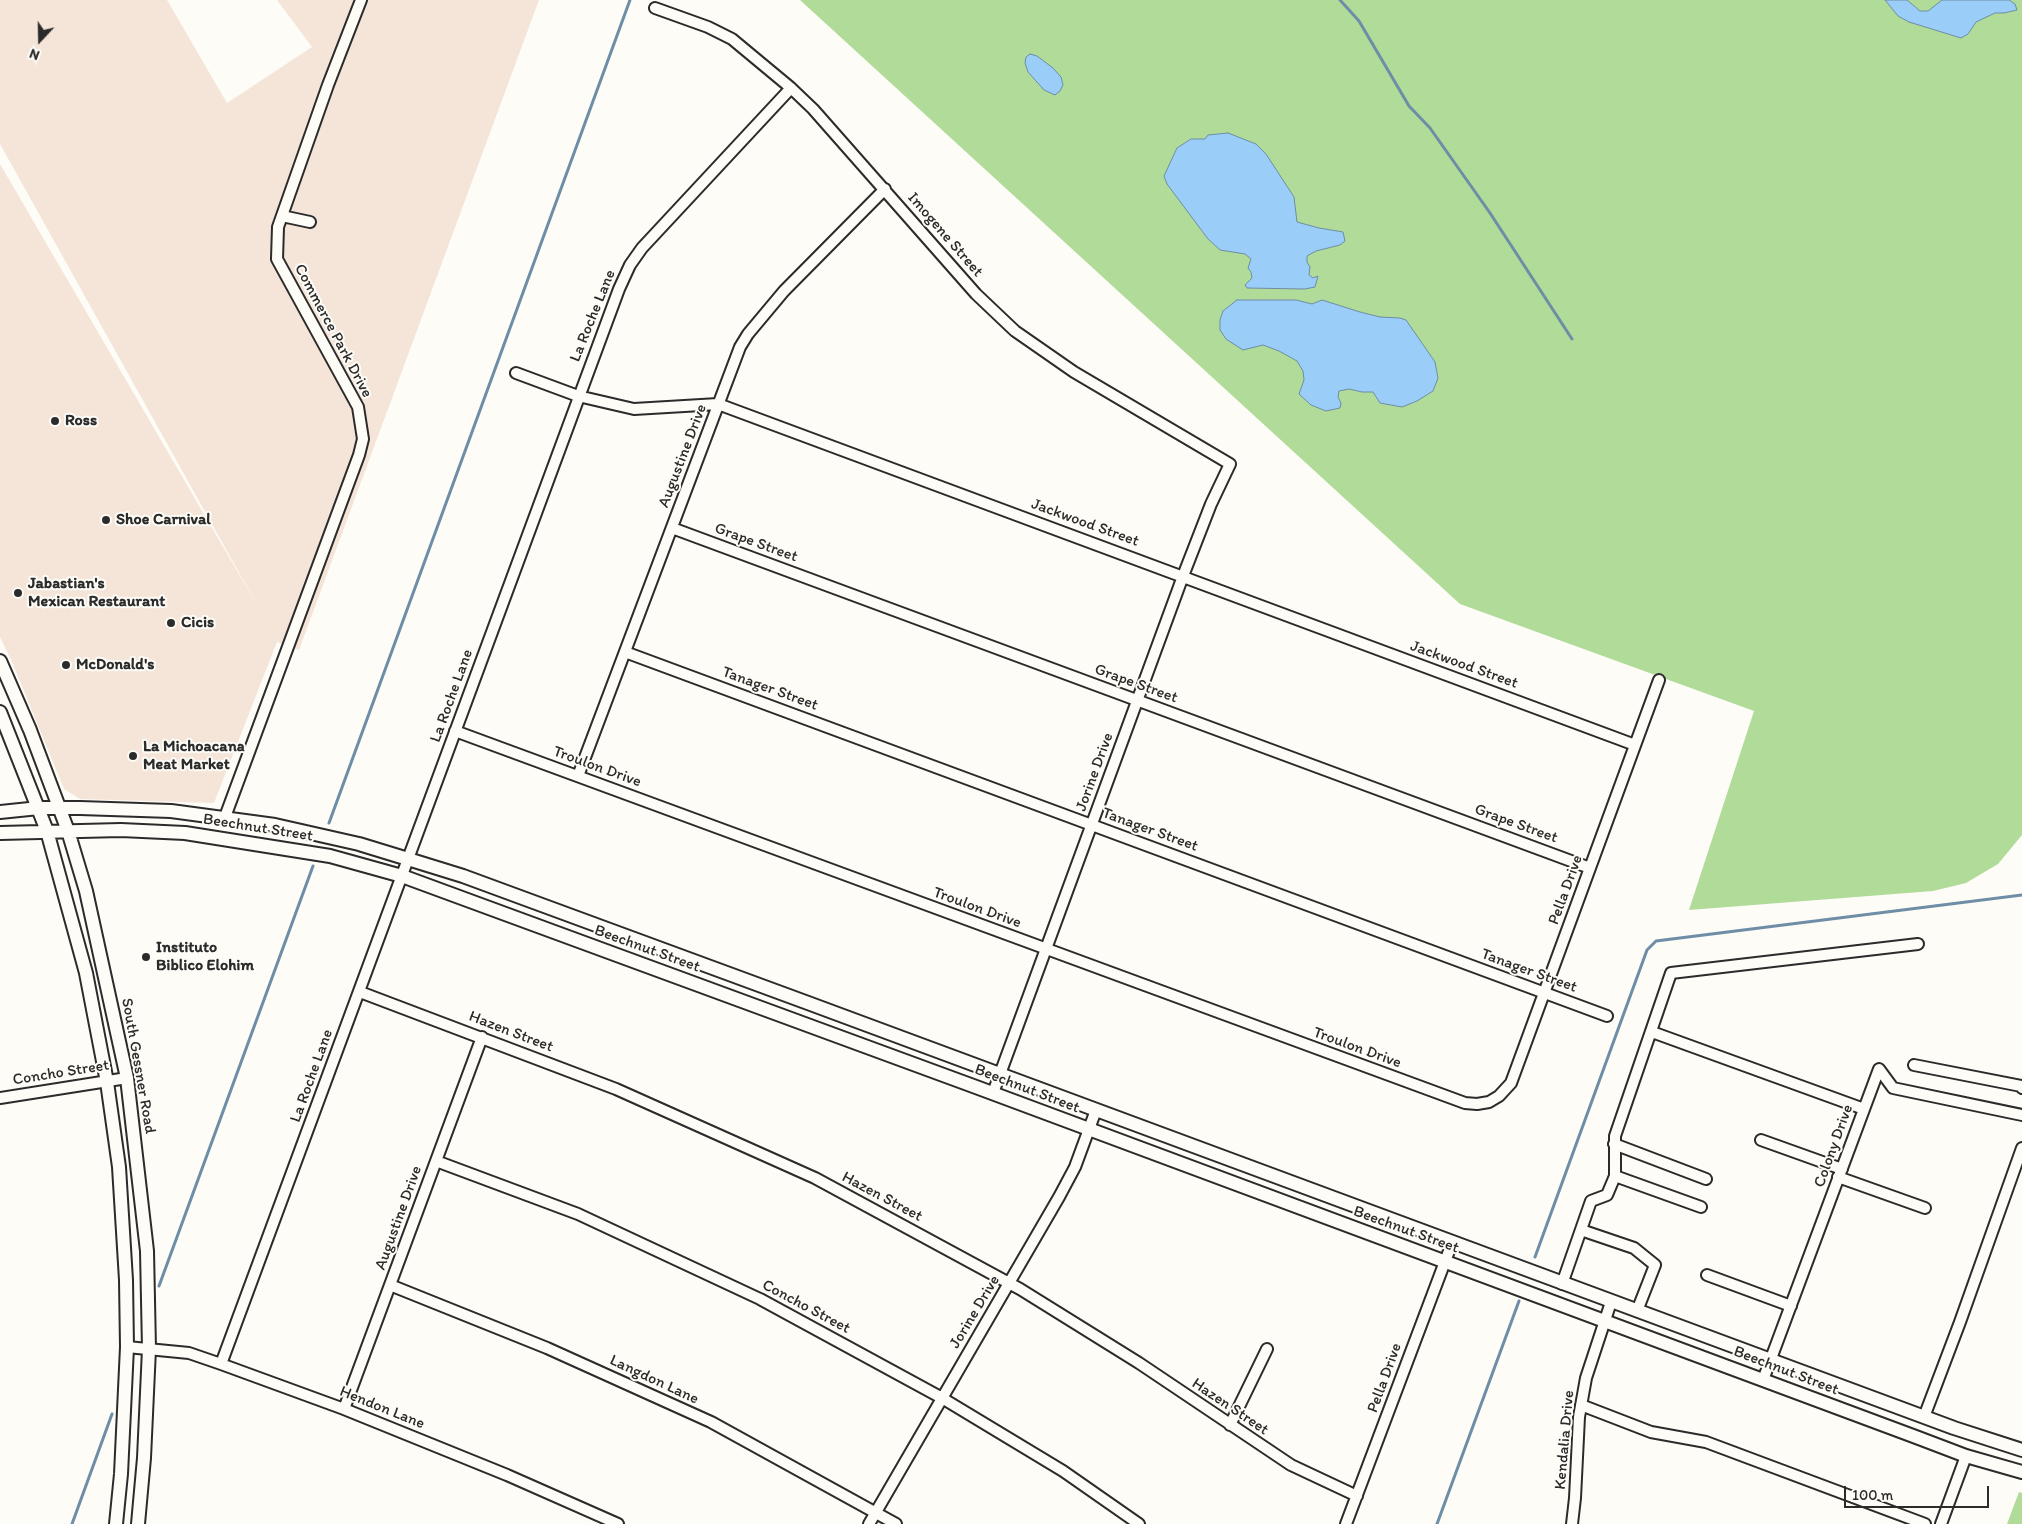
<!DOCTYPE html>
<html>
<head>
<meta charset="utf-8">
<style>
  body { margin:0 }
  #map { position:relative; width:2022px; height:1524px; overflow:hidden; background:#fdfcf7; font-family:Itim,sans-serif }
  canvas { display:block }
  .north { position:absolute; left:15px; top:15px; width:50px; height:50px; -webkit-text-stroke:4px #fdfcf7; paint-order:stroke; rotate:201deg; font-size:14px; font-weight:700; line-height:20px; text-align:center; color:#2b2b2b }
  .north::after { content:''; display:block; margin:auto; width:18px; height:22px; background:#2b2b2b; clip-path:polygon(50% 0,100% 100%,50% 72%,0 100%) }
  .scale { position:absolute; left:1844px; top:1486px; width:145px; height:22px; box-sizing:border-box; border:2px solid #2b2b2b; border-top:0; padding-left:6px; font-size:15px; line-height:18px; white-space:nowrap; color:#2b2b2b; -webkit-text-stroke:4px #fdfcf7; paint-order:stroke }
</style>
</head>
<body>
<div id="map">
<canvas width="2022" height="1524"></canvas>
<div class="north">N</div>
<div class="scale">100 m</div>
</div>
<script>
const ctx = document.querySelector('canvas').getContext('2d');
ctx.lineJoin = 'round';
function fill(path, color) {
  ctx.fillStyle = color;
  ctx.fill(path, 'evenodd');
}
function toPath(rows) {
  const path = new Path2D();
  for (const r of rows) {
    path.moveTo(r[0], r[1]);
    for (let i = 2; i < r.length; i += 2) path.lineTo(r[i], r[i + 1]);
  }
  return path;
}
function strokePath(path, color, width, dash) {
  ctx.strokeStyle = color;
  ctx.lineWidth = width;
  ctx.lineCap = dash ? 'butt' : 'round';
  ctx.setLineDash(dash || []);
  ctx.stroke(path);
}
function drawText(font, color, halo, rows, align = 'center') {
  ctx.font = font + ' Itim,sans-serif';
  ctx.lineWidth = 4;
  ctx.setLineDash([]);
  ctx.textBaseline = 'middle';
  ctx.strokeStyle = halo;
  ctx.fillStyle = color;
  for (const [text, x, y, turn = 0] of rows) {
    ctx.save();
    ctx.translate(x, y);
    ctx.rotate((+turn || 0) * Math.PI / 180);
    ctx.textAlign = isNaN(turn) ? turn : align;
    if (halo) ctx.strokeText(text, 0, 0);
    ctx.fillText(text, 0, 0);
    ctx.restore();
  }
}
const built = toPath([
  [0,0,167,0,227,103,312,47,277,0,539,0,299,650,277,642,214,803,80,799,64,789,12,662,0,637,0,164,257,605,0,144]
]);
const green = toPath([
  [800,0,2022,0,2022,835,1998,864,1966,883,1933,891,1689,910,1754,711,1460,604],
  [2019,1492,2022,1493,2022,1524,2007,1524]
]);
const water = toPath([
  [1885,0,1907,0,1920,11,1928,11,1942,0,2009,0,2015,4,2017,10,2004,13,1995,13,1976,22,1968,34,1961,38,1909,22,1898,16,1885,0],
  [1030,54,1037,56,1053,68,1061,77,1063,85,1060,91,1055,95,1044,90,1028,72,1025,63,1026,57,1030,54],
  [1228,133,1256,144,1266,154,1294,197,1297,222,1319,228,1343,232,1345,241,1340,245,1316,251,1307,256,1307,262,1310,267,1309,275,1313,278,1318,276,1315,287,1305,289,1247,288,1245,285,1252,278,1251,272,1248,268,1251,259,1245,254,1220,250,1208,239,1167,184,1164,176,1177,148,1191,139,1205,139,1208,135,1228,133],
  [1237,300,1296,300,1312,304,1322,300,1360,312,1380,317,1400,318,1406,320,1435,362,1438,378,1433,391,1417,401,1402,407,1380,403,1373,392,1362,392,1349,389,1339,391,1338,397,1341,403,1340,408,1326,411,1311,405,1299,394,1304,380,1303,371,1297,361,1279,351,1263,345,1243,350,1226,339,1220,330,1220,320,1223,311,1237,300]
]);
const stream = toPath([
  [1340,0,1359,21,1409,106,1430,128,1490,213,1572,339],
  [329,823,630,0],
  [1535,1257,1647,950,1656,941,2022,895],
  [159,1286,313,866],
  [72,1524,112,1414],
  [1437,1524,1519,1301]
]);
const minor = toPath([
  [655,8,708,27,732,39,791,88,813,109,976,294,1015,331,1074,372,1230,464,1211,504,1183,576,993,1093],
  [282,216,310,222],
  [516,373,578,396,634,409,718,404,1635,745],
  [672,528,1590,868],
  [625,652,1607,1016],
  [455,731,1465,1103,1477,1104,1489,1102,1499,1096,1511,1083,1659,680],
  [578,776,740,347,748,334,784,291,885,189],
  [225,817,359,455,363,439,358,407,277,259,278,227,328,85,361,0],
  [360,992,616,1089,815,1178,1020,1289,1139,1363,1291,1465,1357,1496],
  [1652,1032,1864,1109],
  [1914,1065,2021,1086,2022,1088],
  [0,1098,127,1078],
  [1761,1140,1842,1169],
  [1614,1144,1706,1179],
  [436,1161,578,1214,760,1299,942,1398,1063,1471,1139,1524],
  [1615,1176,1701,1207],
  [1838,1177,1925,1208],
  [1581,1230,1634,1248,1655,1265,1637,1311],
  [1707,1275,1791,1306],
  [1562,1284,1591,1201,1607,1195,1615,1176,1615,1136,1671,973,1918,944],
  [390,1285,547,1348,711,1422,896,1524],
  [127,1347,189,1353,221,1364,344,1409,507,1475,618,1524],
  [221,1364,619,289,630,265,642,248,791,88],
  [1763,1380,1879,1069,1893,1088,2022,1115],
  [1581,1405,1651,1432,1706,1442,1925,1524],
  [344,1409,482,1037],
  [1924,1417,1960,1322,2022,1148],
  [1230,1425,1267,1349],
  [869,1524,1059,1197,1075,1167,1096,1110],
  [1346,1524,1452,1243],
  [1572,1524,1575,1498,1579,1417,1586,1378,1611,1302],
  [1941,1524,1966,1456]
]);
const major = toPath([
  [0,661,30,730,68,831,86,891,127,1078,147,1251,149,1349,144,1458,138,1524],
  [0,712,47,831,86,973,107,1082,119,1167,126,1280,127,1347,121,1474,116,1524],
  [0,812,39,808,80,808,171,811,275,825,359,844,408,859,463,876,808,1003,1954,1428,2022,1450],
  [0,833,121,830,185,833,330,856,402,876,976,1087,1916,1437,1966,1456,2022,1472]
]);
const markers = [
  [55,421,5,"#2b2b2b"],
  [106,520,5,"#2b2b2b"],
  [18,593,5,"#2b2b2b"],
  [171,623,5,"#2b2b2b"],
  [66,665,5,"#2b2b2b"],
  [133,756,5,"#2b2b2b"],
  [146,957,5,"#2b2b2b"]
];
const streetNames = [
  ["Imogene Street",945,235,49],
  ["La Roche Lane",593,316,-68],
  ["Commerce Park Drive",333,331,62],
  ["Augustine Drive",683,456,-69],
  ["Jackwood Street",1085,523,20],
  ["Grape Street",756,543,20],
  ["Jackwood Street",1464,665,20],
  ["Grape Street",1136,684,20],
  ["Tanager Street",770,689,20],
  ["La Roche Lane",452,696,-70],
  ["Troulon Drive",597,767,20],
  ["Jorine Drive",1095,772,-70],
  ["Grape Street",1516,824,20],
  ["Beechnut Street",258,828,9],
  ["Tanager Street",1150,830,20],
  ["Pella Drive",1566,890,-70],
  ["Troulon Drive",977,908,20],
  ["Beechnut Street",647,949,20],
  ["Tanager Street",1529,971,20],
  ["Hazen Street",511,1032,21],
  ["Troulon Drive",1357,1048,20],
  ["South Gessner Road",138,1066,80],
  ["Concho Street",61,1073,-9],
  ["La Roche Lane",312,1076,-70],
  ["Beechnut Street",1027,1089,21],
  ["Colony Drive",1834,1146,-70],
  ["Hazen Street",882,1197,28],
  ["Augustine Drive",399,1218,-70],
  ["Beechnut Street",1406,1230,20],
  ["Concho Street",806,1307,28],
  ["Jorine Drive",975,1312,-59],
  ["Beechnut Street",1786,1371,21],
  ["Pella Drive",1385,1378,-70],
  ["Langdon Lane",654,1380,25],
  ["Hazen Street",1230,1407,34],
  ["Hendon Lane",382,1408,22],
  ["Kendalia Drive",1565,1440,-85]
];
const poiNames = [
  ["Ross",65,421],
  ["Shoe Carnival",116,520],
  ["Jabastian's",28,584],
  ["Mexican Restaurant",28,602],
  ["Cicis",181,623],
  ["McDonald's",76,665],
  ["La Michoacana",143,747],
  ["Meat Market",143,765],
  ["Instituto",156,948],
  ["Biblico Elohim",156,966]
];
fill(built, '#f5e5d9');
fill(green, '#b1db98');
fill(water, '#9acef8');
strokePath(water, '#6e8da6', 1);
strokePath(stream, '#6e8da6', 3);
strokePath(minor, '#2b2b2b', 14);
strokePath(major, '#2b2b2b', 16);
strokePath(minor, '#fdfcf7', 10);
strokePath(major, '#fdfcf7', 12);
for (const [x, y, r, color] of markers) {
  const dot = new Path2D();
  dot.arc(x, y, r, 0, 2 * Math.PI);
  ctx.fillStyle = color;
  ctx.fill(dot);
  strokePath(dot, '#fdfcf7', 2);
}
drawText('16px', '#2b2b2b', '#fdfcf7', streetNames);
drawText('bold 16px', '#2b2b2b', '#fdfcf7', poiNames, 'left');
</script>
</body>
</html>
